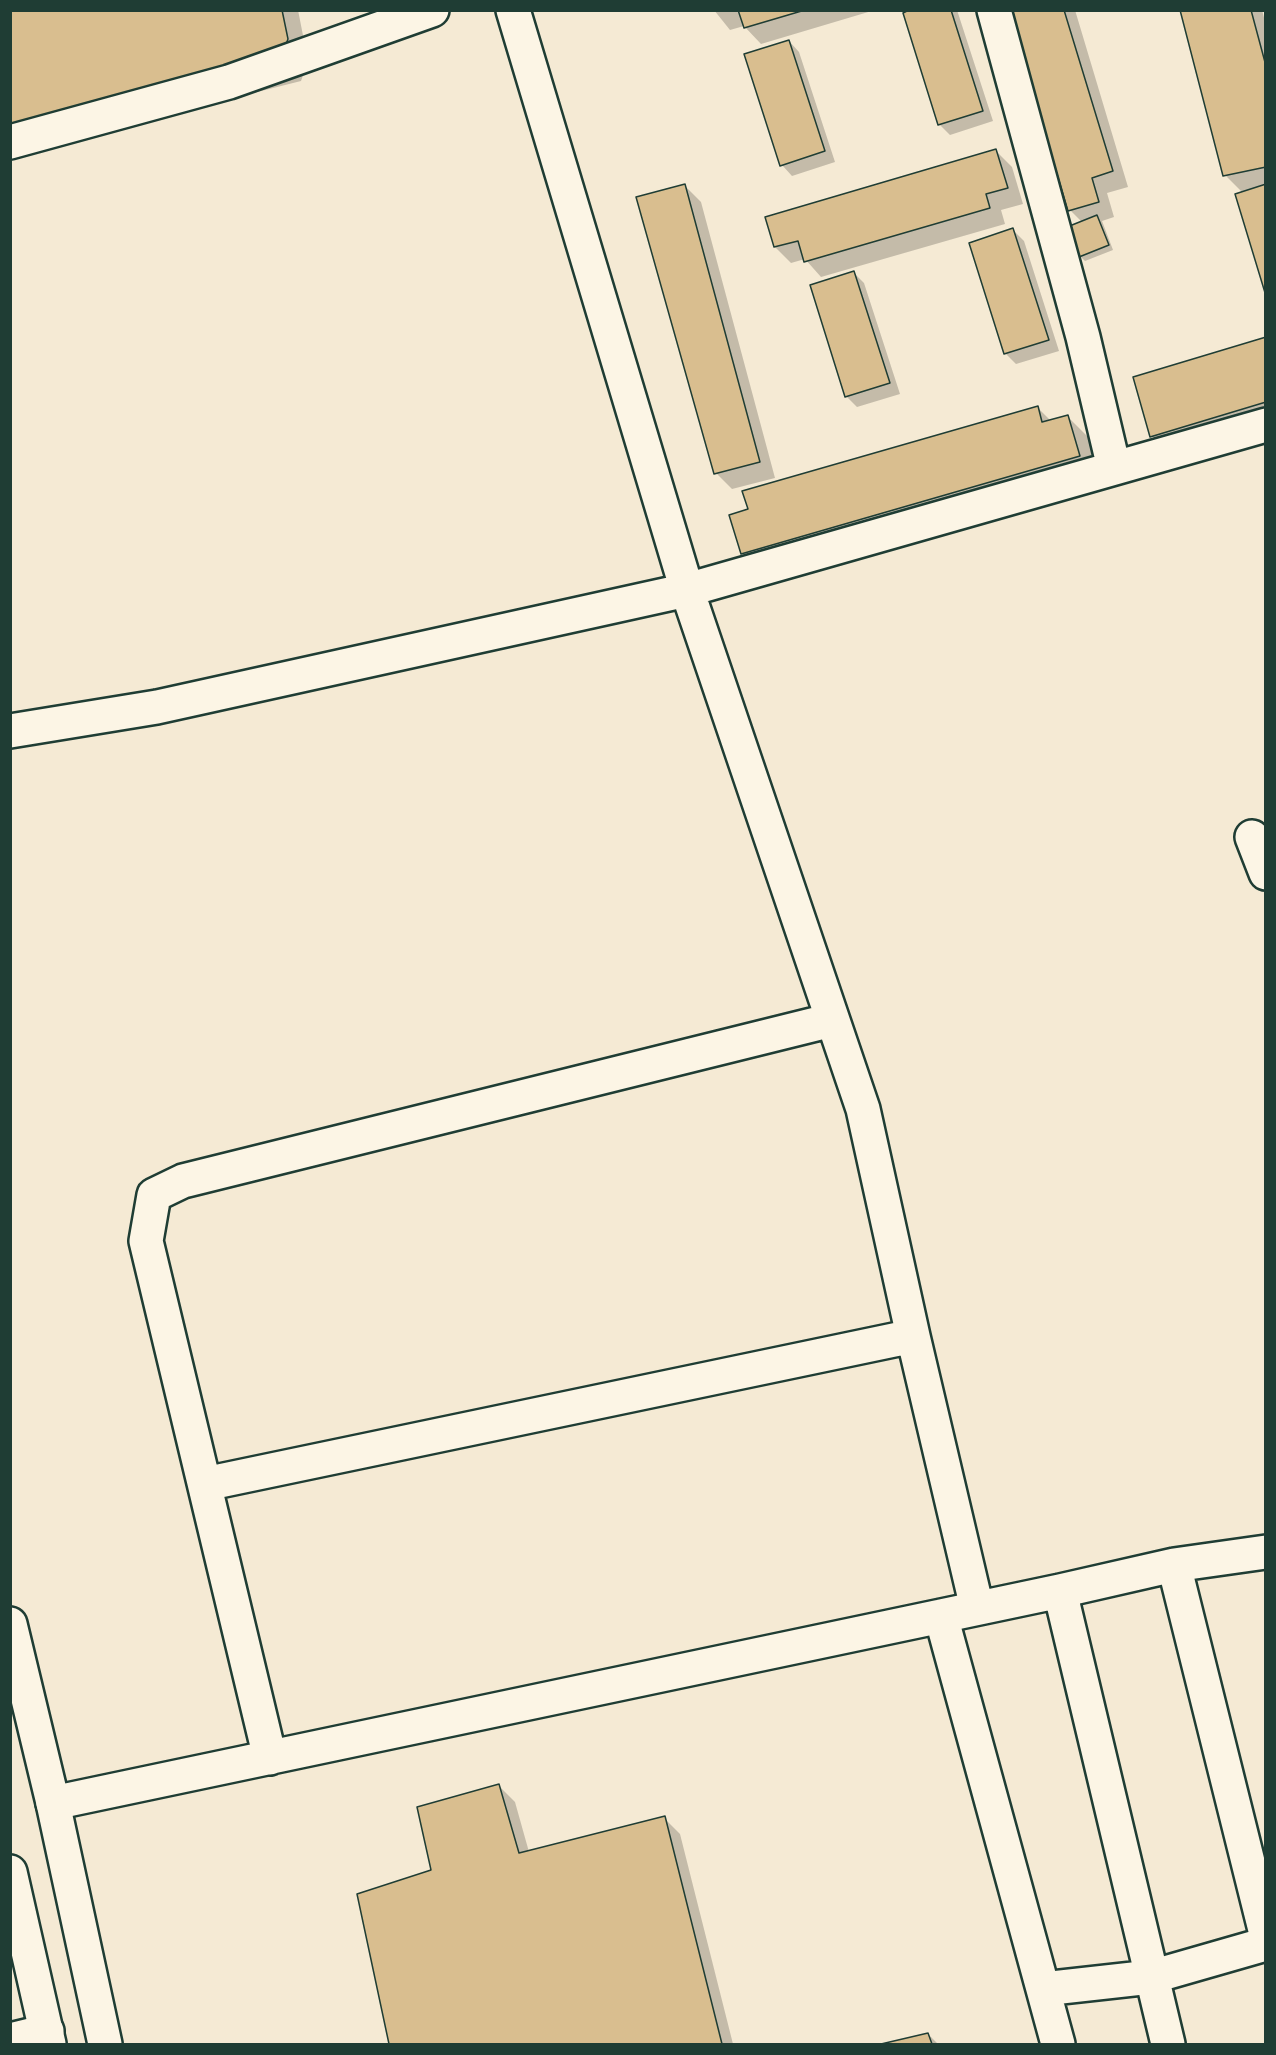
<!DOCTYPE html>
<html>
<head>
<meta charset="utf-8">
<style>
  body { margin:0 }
  #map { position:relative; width:1276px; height:2055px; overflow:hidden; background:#f5ead4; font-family:"Gochi Hand",sans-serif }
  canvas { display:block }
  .frame { position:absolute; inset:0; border:12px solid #1f3d34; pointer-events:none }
</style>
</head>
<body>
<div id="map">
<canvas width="1276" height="2055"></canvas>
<div class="frame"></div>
</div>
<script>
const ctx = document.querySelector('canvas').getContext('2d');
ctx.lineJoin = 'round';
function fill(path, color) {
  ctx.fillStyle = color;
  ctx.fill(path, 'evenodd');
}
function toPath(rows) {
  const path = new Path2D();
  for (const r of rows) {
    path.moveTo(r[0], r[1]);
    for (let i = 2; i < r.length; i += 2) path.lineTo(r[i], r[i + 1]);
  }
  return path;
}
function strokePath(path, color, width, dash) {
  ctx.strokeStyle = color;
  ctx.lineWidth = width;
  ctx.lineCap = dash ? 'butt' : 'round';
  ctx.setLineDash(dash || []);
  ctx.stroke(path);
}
const shadow = toPath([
  [10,10,298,10,308,61,301,81,10,154],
  [714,10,875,10,761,44,744,26,730,30],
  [914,10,957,10,993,121,950,135,939,124],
  [1010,10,1075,10,1128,187,1107,193,1114,217,1102,221,1113,250,1085,261,1080,256,1082,222,1070,210],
  [1181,10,1262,10,1266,25,1266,290,1243,193,1225,175],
  [789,41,799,52,835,162,792,176,782,165],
  [996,151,1012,167,1023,204,1001,210,1005,224,821,277,805,259,791,263,775,247],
  [685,186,701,202,775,478,732,489,716,473],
  [1013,230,1024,241,1059,351,1016,364,1006,354,970,244],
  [854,273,864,283,900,394,857,407,846,396],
  [1266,339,1266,429,1172,457,1152,436],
  [1037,407,1051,421,1068,417,1088,437,1100,477,763,574,742,553],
  [499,1786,515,1802,529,1852,664,1818,680,1834,733,2044,391,2044,359,1895,433,1871],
  [928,2034,938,2044,887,2044]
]);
const building = toPath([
  [10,10,282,10,288,39,280,60,10,128,10,10],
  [738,10,805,10,744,28,738,10],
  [909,10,951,10,983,111,938,125,903,13,909,10],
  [1008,10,1064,10,1113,171,1092,178,1099,202,1068,211,1008,10],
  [1180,10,1251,10,1266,66,1266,167,1223,176,1180,10],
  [789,40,825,151,780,166,744,54,789,40],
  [996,149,1008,188,986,194,990,208,804,262,798,241,774,247,765,217,996,149],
  [685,184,760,462,714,474,636,197,685,184],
  [1266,184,1266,296,1235,194,1266,184],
  [1097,215,1109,245,1079,257,1067,227,1097,215],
  [1013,228,1049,340,1004,354,969,243,1013,228],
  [854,271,890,383,845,397,810,285,854,271],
  [1266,337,1266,402,1150,437,1133,377,1266,337],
  [1038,406,1042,422,1068,415,1080,456,741,554,729,515,748,509,742,491,1038,406],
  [499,1784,519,1853,665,1816,722,2044,389,2044,357,1894,431,1870,417,1807,499,1784],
  [928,2033,932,2044,881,2044,928,2033]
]);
const street = toPath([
  [513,10,687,590,863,1109,913,1336,977,1608],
  [994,10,1083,337,1114,468],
  [10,142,229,82,432,10],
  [10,731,157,707,687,590,1266,425],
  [1252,837,1266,873],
  [205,1484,913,1336],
  [1174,1565,1266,1934],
  [1060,1591,1168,2044],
  [941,1616,1058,2044],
  [270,1758,146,1241,154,1195,183,1181,832,1020],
  [53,1803,1060,1591,1174,1565,1266,1552],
  [1043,1989,1151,1977,1266,1944],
  [10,2040,47,2031]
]);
const primary = toPath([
  [10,1624,53,1803,105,2044],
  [10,1872,49,2044]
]);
fill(shadow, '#0003');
fill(building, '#d9be8f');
strokePath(building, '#1f3d34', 1.5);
strokePath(street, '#1f3d34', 38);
strokePath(primary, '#1f3d34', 38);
strokePath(street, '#fcf5e5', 33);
strokePath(primary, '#fcf5e5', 33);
</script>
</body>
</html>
